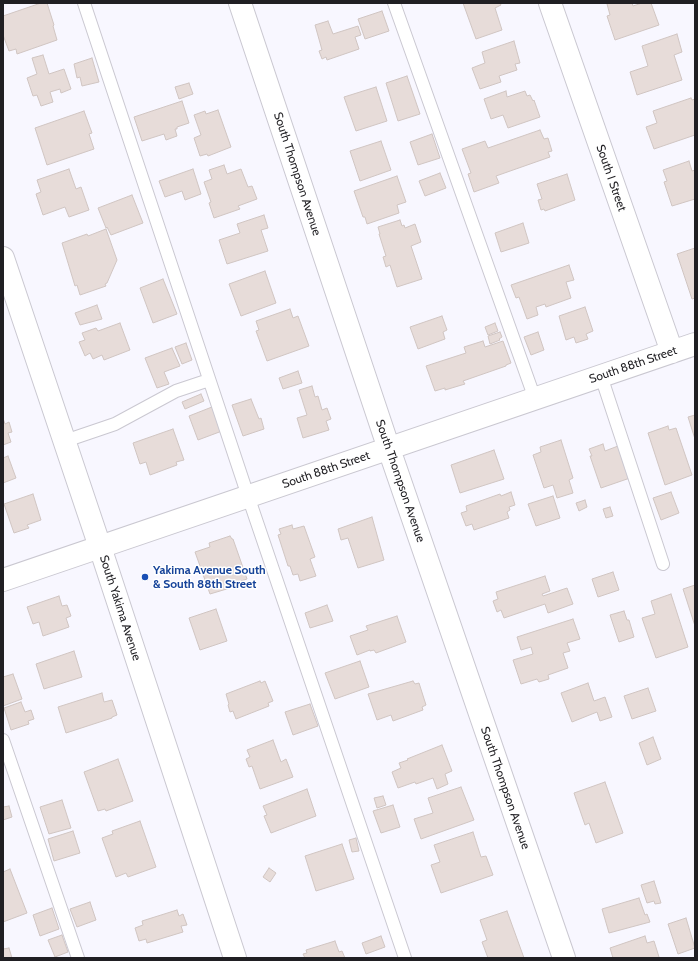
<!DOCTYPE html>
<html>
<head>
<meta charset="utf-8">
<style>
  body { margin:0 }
  #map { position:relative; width:698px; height:961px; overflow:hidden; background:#f8f7ff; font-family:Cabin,sans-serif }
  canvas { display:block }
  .frame { position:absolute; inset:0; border:4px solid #201f23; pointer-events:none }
</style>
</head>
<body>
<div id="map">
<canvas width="698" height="961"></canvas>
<div class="frame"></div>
</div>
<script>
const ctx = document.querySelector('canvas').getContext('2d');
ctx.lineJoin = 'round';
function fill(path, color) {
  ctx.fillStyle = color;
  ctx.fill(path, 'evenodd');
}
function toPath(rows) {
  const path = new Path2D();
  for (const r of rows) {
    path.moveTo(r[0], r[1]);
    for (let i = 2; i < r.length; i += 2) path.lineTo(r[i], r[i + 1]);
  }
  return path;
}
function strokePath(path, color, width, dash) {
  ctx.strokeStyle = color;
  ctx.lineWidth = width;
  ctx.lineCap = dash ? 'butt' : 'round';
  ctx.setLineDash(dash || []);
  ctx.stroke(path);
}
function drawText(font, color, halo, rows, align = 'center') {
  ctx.font = font + ' Cabin,sans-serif';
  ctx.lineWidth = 3;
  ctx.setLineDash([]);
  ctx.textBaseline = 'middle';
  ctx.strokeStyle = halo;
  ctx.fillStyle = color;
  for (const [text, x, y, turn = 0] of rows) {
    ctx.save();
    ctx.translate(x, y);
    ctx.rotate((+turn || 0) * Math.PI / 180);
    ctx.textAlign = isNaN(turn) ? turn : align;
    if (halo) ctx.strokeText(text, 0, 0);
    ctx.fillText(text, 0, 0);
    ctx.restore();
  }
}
const building = toPath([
  [41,3,47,3,54,25,53,26,57,40,17,54,16,49,9,51,3,35,3,16,41,3],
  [463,3,500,3,501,5,495,8,502,30,476,39,463,3],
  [610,3,632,3,633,6,642,3,651,3,659,25,615,40,607,16,610,15,607,4,610,3],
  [382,11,389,31,365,39,358,19,382,11],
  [328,21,333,34,358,26,361,35,355,37,359,49,327,60,326,57,322,59,319,51,322,50,315,25,328,21],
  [677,34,682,52,674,55,682,80,637,95,630,72,648,66,642,46,677,34],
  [514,41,520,63,515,64,517,70,499,76,501,82,480,89,472,68,485,63,482,52,514,41],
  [43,55,49,74,64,69,71,89,61,93,60,89,50,92,53,102,41,106,37,95,33,96,27,78,37,74,32,58,43,55],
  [92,58,99,82,82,86,80,77,77,78,74,64,92,58],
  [407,76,420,114,398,121,386,83,407,76],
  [189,83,193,94,179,99,175,87,189,83],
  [376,87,387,121,356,131,344,97,376,87],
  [506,91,507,97,525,91,527,96,530,95,533,101,534,100,540,117,508,128,503,115,491,119,484,99,506,91],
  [691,98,692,100,695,99,695,135,654,149,646,127,657,123,653,111,691,98],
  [182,101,189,123,177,127,177,129,175,129,177,136,166,140,164,134,142,141,134,117,182,101],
  [218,110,231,147,208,156,207,154,200,156,194,138,201,135,194,115,205,111,206,114,218,110],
  [84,111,92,133,89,134,94,149,47,165,35,128,84,111],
  [540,130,544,139,548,138,552,151,548,152,550,157,496,176,499,183,474,192,468,174,471,173,462,149,485,141,488,148,540,130],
  [432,134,440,158,418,165,410,142,432,134],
  [381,141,391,170,360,181,350,151,381,141],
  [689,161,692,171,695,170,695,199,672,206,664,182,667,181,663,170,689,161],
  [224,165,227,174,241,169,248,187,252,186,257,199,238,206,240,209,214,218,209,203,211,202,204,182,212,179,209,170,224,165],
  [69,169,76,189,81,187,89,210,69,217,65,207,43,215,36,194,41,192,37,180,69,169],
  [193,169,201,194,185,200,182,191,165,197,159,181,193,169],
  [440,173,446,188,425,196,419,181,440,173],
  [567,174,575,200,545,211,544,209,541,210,538,200,542,199,537,184,567,174],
  [397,176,406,202,397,205,399,213,367,224,365,217,363,217,354,191,397,176],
  [132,195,143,223,111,235,107,227,106,228,98,208,132,195],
  [264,215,268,228,261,230,268,251,227,264,219,240,240,233,237,224,264,215],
  [400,220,402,226,404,225,405,228,415,224,421,242,411,246,422,279,397,287,390,265,386,267,383,257,386,256,379,234,380,234,378,227,400,220],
  [523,223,529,243,501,252,495,233,523,223],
  [106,229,117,260,107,283,105,284,106,286,80,295,77,285,75,286,62,243,87,234,88,236,106,229],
  [695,248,695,298,692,299,677,254,695,248],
  [569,265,574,280,566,282,571,298,546,307,545,304,536,307,538,315,527,319,519,297,516,298,511,285,569,265],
  [265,271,276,303,241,316,229,284,265,271],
  [163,279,177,314,153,323,140,288,163,279],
  [97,305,102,319,80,325,75,313,97,305],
  [585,307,593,331,586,334,588,339,576,343,574,337,566,340,559,316,585,307],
  [290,309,293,318,298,316,309,346,267,361,256,331,259,330,256,321,290,309],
  [442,316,447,330,443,332,445,339,418,349,410,327,442,316],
  [120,323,130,350,104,360,102,355,93,359,90,353,85,356,79,342,85,340,82,333,96,328,98,331,120,323],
  [495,323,498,331,488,335,485,327,495,323],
  [500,332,502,337,499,339,500,340,490,344,488,336,500,332],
  [538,332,544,350,531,355,524,337,538,332],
  [483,341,485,347,503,341,511,363,506,365,506,366,463,381,465,384,445,390,445,388,435,391,426,366,466,353,464,347,483,341],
  [186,343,192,360,182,364,175,347,186,343],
  [172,348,180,366,164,372,169,384,157,388,145,358,172,348],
  [298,371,302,383,283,389,279,378,298,371],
  [312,386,315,397,318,396,322,410,327,408,331,419,326,421,329,430,303,438,297,418,307,415,299,390,312,386],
  [201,394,204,401,185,409,182,402,201,394],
  [251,399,259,419,261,418,264,429,243,436,232,405,251,399],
  [212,407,222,431,198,440,189,416,212,407],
  [695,415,695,439,688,417,695,415],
  [3,418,5,424,9,422,12,432,8,433,11,442,3,445,3,418],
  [668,426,669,430,676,428,692,475,665,485,648,433,668,426],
  [173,429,184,460,176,462,177,465,150,475,146,462,140,464,133,443,173,429],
  [561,440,573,478,569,480,573,493,557,498,553,485,544,488,533,455,541,452,540,447,561,440],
  [603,444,605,451,618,446,630,478,601,488,590,456,592,456,589,449,603,444],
  [494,450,504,479,460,493,451,465,494,450],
  [8,456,16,478,3,483,3,458,8,456],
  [511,492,515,505,509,507,510,510,507,512,509,518,474,530,472,524,466,526,461,513,467,511,466,506,500,494,501,496,511,492],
  [671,492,679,513,661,520,653,498,671,492],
  [33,494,41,520,27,525,29,528,14,533,4,504,33,494],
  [553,496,560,518,536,526,528,504,553,496],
  [585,500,587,507,579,511,576,503,585,500],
  [610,507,613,516,606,518,603,509,610,507],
  [372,517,384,560,358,568,348,538,341,540,338,529,372,517],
  [292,525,293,529,304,526,315,557,310,559,316,576,300,581,298,574,293,575,290,566,288,566,278,535,281,534,279,529,292,525],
  [230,536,232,539,233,539,247,579,229,585,230,588,210,594,195,552,210,547,209,543,230,536],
  [613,572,619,590,598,597,592,579,613,572],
  [545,576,550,591,542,594,543,596,567,588,573,604,548,613,545,604,504,618,501,610,497,612,493,601,498,599,496,592,545,576],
  [695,585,695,626,683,589,695,585],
  [671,594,688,647,656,658,642,618,655,614,651,601,671,594],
  [59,596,62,606,67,605,71,616,66,618,69,627,43,636,39,622,33,624,27,607,59,596],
  [327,605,333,621,310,628,305,613,327,605],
  [216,609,227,641,200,650,189,618,216,609],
  [624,611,627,620,629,620,634,637,619,642,610,615,624,611],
  [397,616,406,642,376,653,374,650,370,651,370,650,357,655,350,636,368,630,366,626,397,616],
  [573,619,580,639,567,643,570,651,563,653,568,668,548,675,549,679,539,682,537,679,521,684,513,660,533,654,531,647,521,650,517,637,573,619],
  [74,651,82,677,44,689,36,664,74,651],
  [360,661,369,687,335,699,325,673,360,661],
  [13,674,22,699,3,706,3,677,13,674],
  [260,681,261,683,265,681,273,701,268,703,269,706,236,719,233,711,230,712,228,705,229,704,226,694,260,681],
  [413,681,415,684,419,683,426,705,422,707,423,710,393,721,391,715,377,720,368,694,413,681],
  [588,683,594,701,605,697,612,717,600,721,597,712,572,722,561,693,588,683],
  [648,688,656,711,632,719,624,696,648,688],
  [102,693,104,702,112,700,117,715,112,717,112,718,66,733,58,707,102,693],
  [21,702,25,712,31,710,34,719,28,721,29,724,11,730,4,708,21,702],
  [310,704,318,726,293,735,285,712,310,704],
  [653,737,661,759,647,765,639,743,653,737],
  [273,740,281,762,286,759,293,777,260,789,252,766,249,767,246,759,250,757,247,750,273,740],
  [442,745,452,771,445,774,448,784,437,789,433,778,416,784,415,782,398,788,392,772,401,768,399,763,408,760,407,759,442,745],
  [118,759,133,801,106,811,105,809,98,811,84,772,118,759],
  [605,782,623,833,596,843,589,823,585,825,574,793,605,782],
  [461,787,474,820,421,839,414,819,433,813,428,798,461,787],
  [307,789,316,816,271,833,264,816,267,815,263,806,307,789],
  [383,796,386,805,377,808,374,798,383,796],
  [62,800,71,828,49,834,40,807,62,800],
  [393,805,400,827,381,833,373,811,393,805],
  [9,806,12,817,3,820,3,807,9,806],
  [140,821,156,867,128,877,126,873,116,877,102,838,113,834,112,831,140,821],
  [73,831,80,853,54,861,48,839,73,831],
  [473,832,481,857,486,856,493,875,441,893,431,865,440,862,434,845,473,832],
  [356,838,359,851,352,852,349,840,356,838],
  [342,844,354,879,316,891,305,856,342,844],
  [269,868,276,873,270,882,263,877,269,868],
  [10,869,27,913,3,922,3,872,10,869],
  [654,881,661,903,655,904,654,901,647,903,641,885,654,881],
  [639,898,645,915,647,914,650,922,609,933,602,909,639,898],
  [90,902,96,920,77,927,70,909,90,902],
  [52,908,59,929,40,936,33,915,52,908],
  [177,910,179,916,183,914,187,925,181,926,183,932,147,943,146,939,139,941,135,928,143,925,142,921,177,910],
  [507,911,524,958,488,958,482,942,487,940,480,920,507,911],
  [686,918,695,948,678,954,668,924,686,918],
  [62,935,68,952,55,957,48,940,62,935],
  [381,936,385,947,366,954,362,943,381,936],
  [645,936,647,943,654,941,659,957,656,958,613,958,610,948,645,936],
  [335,941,339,952,342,951,345,958,305,958,303,954,307,953,306,950,335,941],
  [9,948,12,958,3,958,3,949,9,948]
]);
const lane = toPath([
  [84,3,248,496,405,958],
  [394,3,535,399],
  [601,376,663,564],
  [65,441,115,424,176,391,209,380],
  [3,740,78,958]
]);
const street = toPath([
  [240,3,389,449,564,958],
  [550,3,672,352],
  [3,580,695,344]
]);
const secondary = toPath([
  [3,258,100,547,235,958]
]);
const markers = [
  [145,577,4,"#1a4fb4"]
];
const streetNames = [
  ["South Thompson Avenue",297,174,72],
  ["South I Street",611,178,71],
  ["South 88th Street",633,365,-19],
  ["South 88th Street",326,470,-19],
  ["South Thompson Avenue",400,481,71],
  ["South Yakima Avenue",120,608,72],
  ["South Thompson Avenue",505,788,71]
];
const transitNames = [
  ["Yakima Avenue South",153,570],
  ["& South 88th Street",153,584]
];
fill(building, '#e7dcd9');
strokePath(building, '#d0c5c2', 1);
strokePath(lane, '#cac8d1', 14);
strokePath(street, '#cac8d1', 24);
strokePath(secondary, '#cac8d1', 24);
strokePath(lane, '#fff', 12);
strokePath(street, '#fff', 22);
strokePath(secondary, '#fff', 22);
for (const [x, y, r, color] of markers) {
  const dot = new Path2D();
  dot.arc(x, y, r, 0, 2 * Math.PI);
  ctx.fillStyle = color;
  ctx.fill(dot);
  strokePath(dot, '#fff', 1.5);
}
drawText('12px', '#201f23', '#fff', streetNames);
drawText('bold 12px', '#164399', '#fff', transitNames, 'left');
</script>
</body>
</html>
